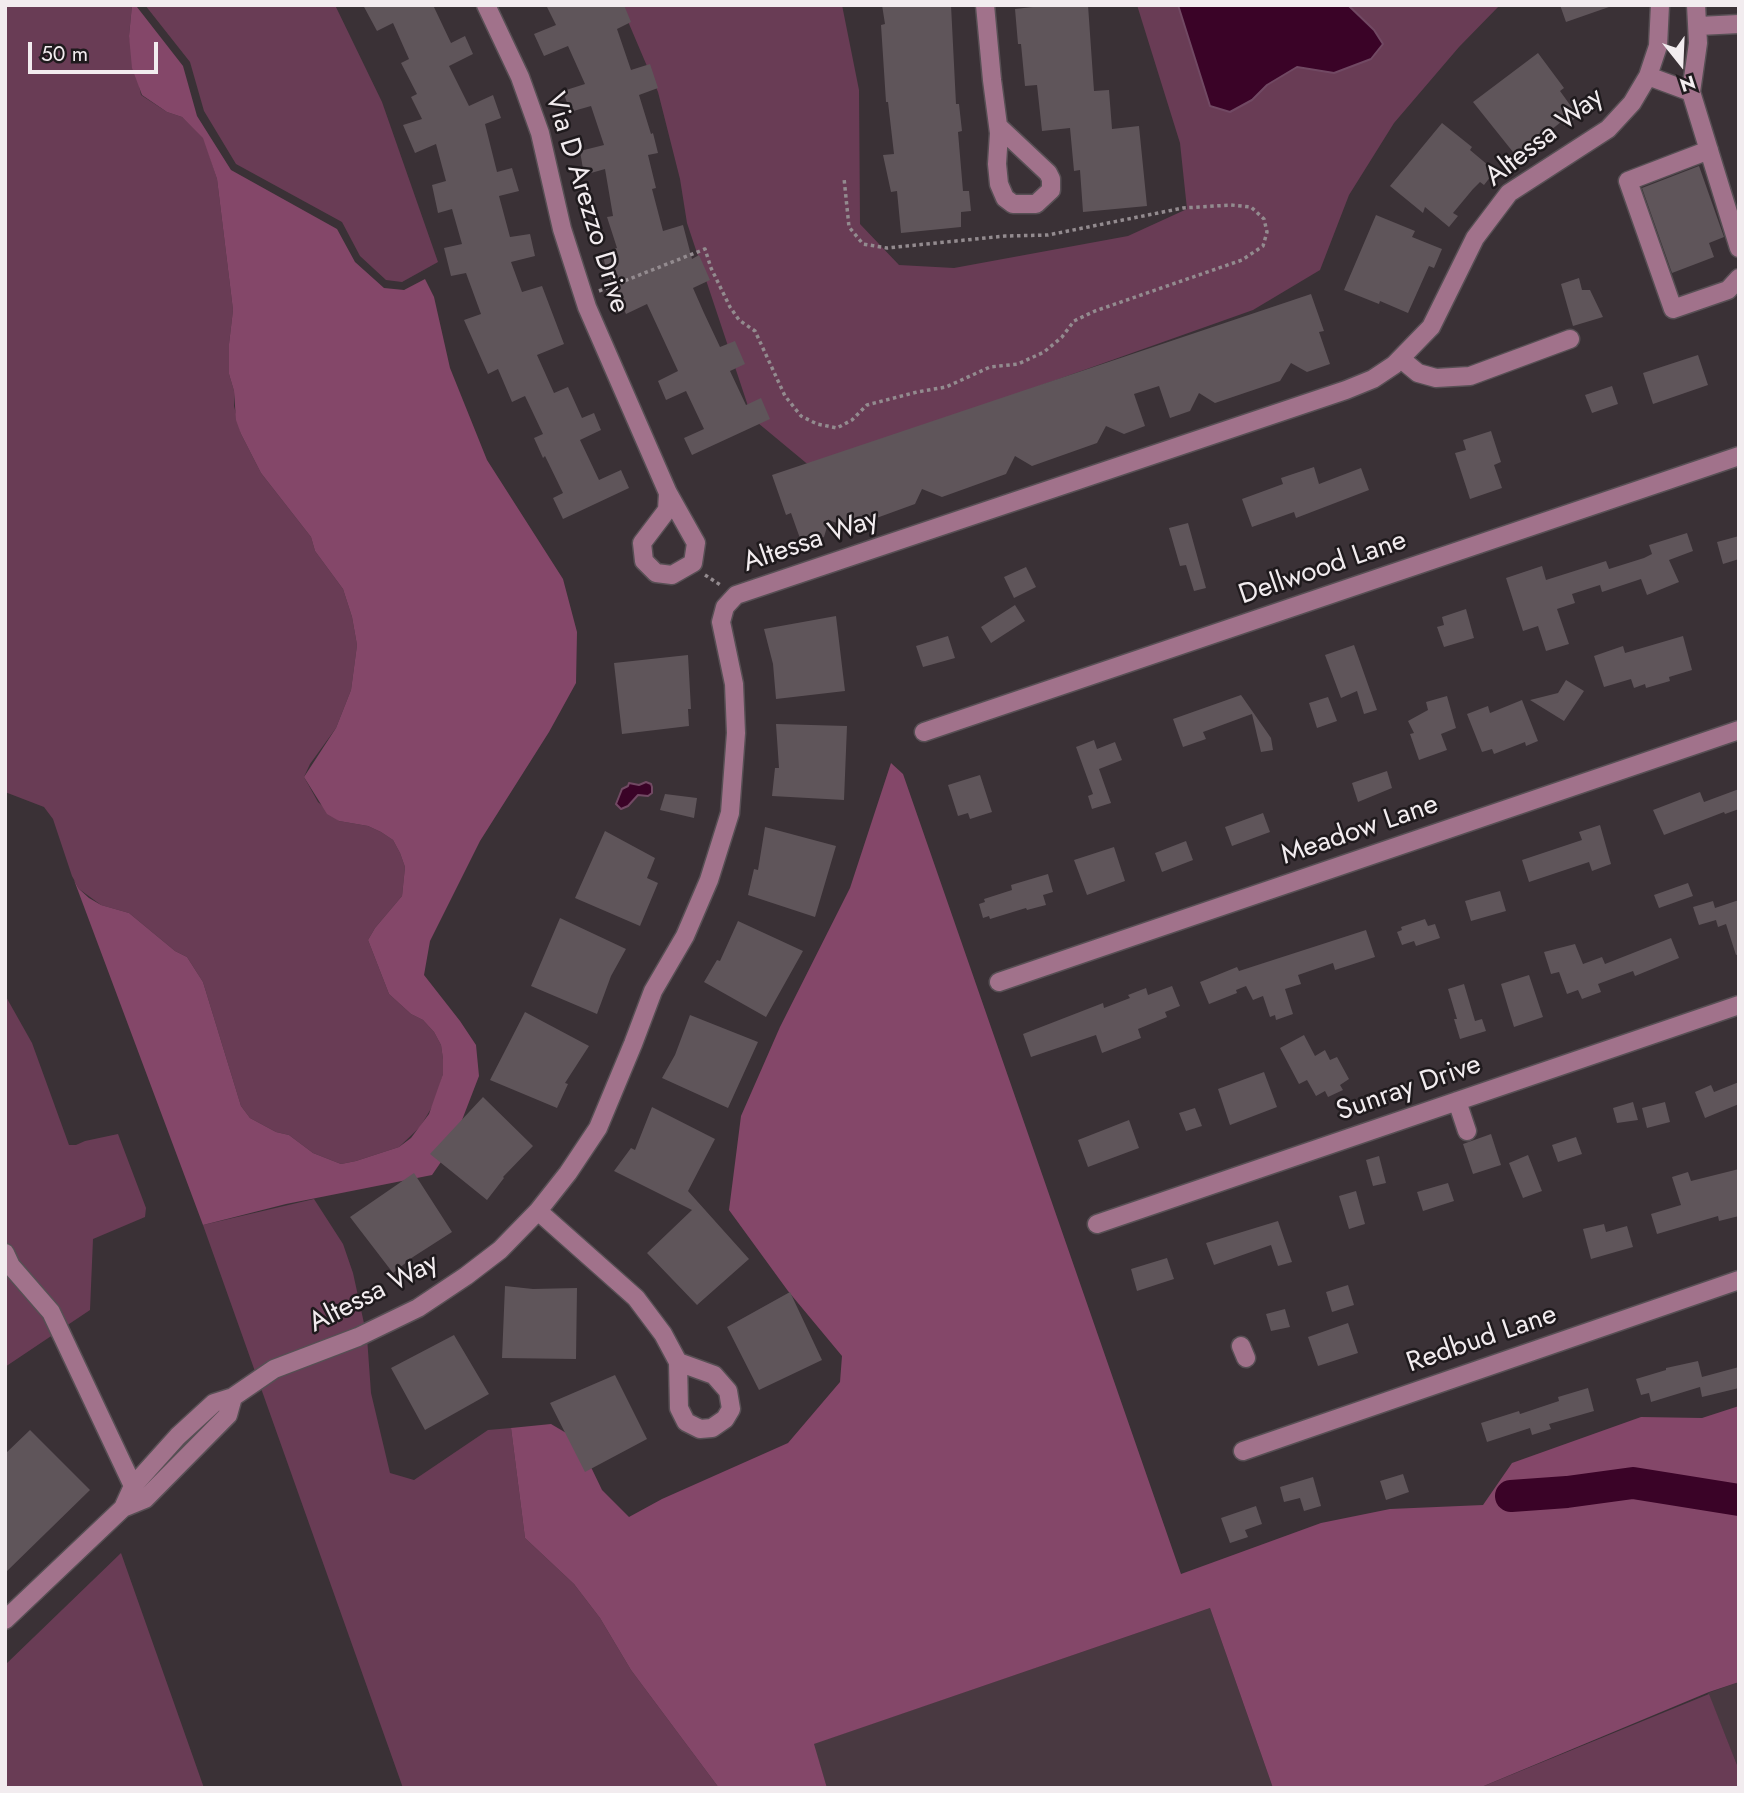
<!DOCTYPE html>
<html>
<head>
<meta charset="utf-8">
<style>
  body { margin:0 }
  #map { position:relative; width:1744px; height:1793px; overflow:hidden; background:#3a3136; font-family:Jost,sans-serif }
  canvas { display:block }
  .frame { position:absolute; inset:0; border:7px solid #f2ecef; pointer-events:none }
  .north { position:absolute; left:1646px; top:28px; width:70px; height:70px; -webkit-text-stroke:5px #1f1a1d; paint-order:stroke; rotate:162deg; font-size:19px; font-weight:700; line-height:28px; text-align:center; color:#f2ecef }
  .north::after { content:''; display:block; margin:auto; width:24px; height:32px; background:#f2ecef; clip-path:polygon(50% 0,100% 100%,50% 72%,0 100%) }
  .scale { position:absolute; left:28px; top:42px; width:130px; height:32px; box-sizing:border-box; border:4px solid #f2ecef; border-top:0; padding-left:9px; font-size:21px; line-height:24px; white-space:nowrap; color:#f2ecef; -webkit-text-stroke:5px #1f1a1d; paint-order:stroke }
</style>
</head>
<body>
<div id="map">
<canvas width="1744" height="1793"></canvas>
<div class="frame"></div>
<div class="north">N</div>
<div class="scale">50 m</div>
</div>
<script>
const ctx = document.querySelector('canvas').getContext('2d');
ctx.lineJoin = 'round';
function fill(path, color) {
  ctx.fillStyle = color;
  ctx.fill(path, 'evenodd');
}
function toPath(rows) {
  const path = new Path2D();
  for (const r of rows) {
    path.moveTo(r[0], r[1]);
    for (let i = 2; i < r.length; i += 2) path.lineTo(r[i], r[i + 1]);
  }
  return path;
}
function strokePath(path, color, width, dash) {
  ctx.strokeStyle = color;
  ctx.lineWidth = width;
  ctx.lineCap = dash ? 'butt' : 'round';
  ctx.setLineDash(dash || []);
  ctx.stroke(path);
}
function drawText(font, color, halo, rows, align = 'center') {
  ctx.font = font + ' Jost,sans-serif';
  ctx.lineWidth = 5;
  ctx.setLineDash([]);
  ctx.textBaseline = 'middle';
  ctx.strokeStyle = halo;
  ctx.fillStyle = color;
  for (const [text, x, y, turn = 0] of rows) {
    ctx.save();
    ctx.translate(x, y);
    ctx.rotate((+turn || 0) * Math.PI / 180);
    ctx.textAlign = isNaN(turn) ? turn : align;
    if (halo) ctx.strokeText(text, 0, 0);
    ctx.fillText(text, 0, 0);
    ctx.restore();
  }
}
const built = toPath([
  [1210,1608,1273,1788,827,1788,813,1744],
  [1739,1682,1739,1770,1708,1693]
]);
const green = toPath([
  [5,5,132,5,129,36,141,95,167,112,182,117,204,138,217,179,233,310,229,344,229,374,234,391,234,406,241,434,261,473,311,537,315,551,343,589,352,617,357,645,351,690,336,728,310,764,304,777,318,802,339,821,368,826,381,832,393,840,400,853,405,867,402,896,375,928,368,940,389,994,411,1014,423,1020,434,1032,441,1045,443,1059,443,1074,435,1102,420,1127,399,1147,356,1161,341,1164,313,1153,289,1135,276,1132,250,1118,241,1106,203,982,187,957,175,951,129,913,101,905,79,889,72,876,53,819,44,807,5,792],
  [145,5,335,5,382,102,438,262,402,282,386,280,360,256,342,222,236,164,204,111,190,62],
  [621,5,842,5,859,90,860,224,899,265,954,268,1128,236,1187,209,1180,143,1137,5,1178,5,1210,106,1252,100,1267,85,1297,66,1334,73,1374,30,1348,5,1500,5,1459,47,1394,123,1349,195,1320,270,1253,310,811,467,752,418,687,223,680,179,658,92],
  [5,995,32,1043,69,1145,76,1145,85,1141,118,1134,146,1208,145,1217,93,1239,90,1310,5,1367],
  [314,1199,343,1244,353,1273,367,1337,371,1393,390,1473,414,1480,488,1430,511,1428,525,1538,574,1584,600,1618,631,1670,719,1788,403,1788,203,1225],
  [121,1553,204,1788,5,1788,5,1665],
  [1709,1694,1739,1770,1739,1788,1479,1788]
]);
const forest = toPath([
  [132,5,137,7,183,66,197,116,231,170,337,229,355,262,384,288,404,290,425,279,434,297,450,368,487,460,563,579,577,632,576,683,549,732,480,841,430,941,424,975,460,1021,476,1045,479,1076,452,1146,432,1175,286,1204,203,1225,74,880,79,889,89,898,101,905,129,913,175,951,187,957,203,982,241,1106,250,1118,276,1132,289,1135,313,1153,341,1164,356,1161,399,1147,411,1138,429,1114,443,1074,443,1059,441,1045,434,1032,423,1020,411,1014,389,994,368,940,375,928,402,896,405,867,400,853,393,840,381,832,368,826,339,821,327,814,304,777,336,728,351,690,357,645,352,617,343,589,315,551,311,537,261,473,241,434,236,420,234,391,229,374,229,344,233,310,217,179,203,138,182,117,167,112,142,95,132,68,129,36],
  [891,763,903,774,1181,1574,1321,1523,1390,1509,1483,1505,1512,1463,1641,1417,1702,1418,1739,1406,1739,1682,1709,1692,1479,1788,1273,1788,1210,1608,814,1744,827,1788,719,1788,631,1670,600,1618,574,1584,525,1538,511,1428,551,1424,578,1440,602,1490,629,1517,662,1499,788,1443,840,1382,842,1356,788,1291,729,1210,741,1116,780,1027,850,888]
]);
const water = toPath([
  [1178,5,1348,5,1374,30,1383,44,1371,59,1334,73,1297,67,1267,85,1252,100,1230,112,1210,106,1178,5],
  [646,782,651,784,652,787,652,793,648,796,638,795,628,806,621,809,616,804,622,789,628,786,629,783,639,785,646,782]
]);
const river = toPath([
  [1511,1496,1567,1492,1633,1483,1739,1500]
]);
const building = toPath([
  [363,5,433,5,451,43,465,36,473,54,449,66,469,106,493,95,501,118,485,124,497,172,512,168,519,191,499,196,510,237,530,234,535,256,511,262,522,292,542,286,564,344,537,355,554,393,568,387,582,418,594,413,601,430,580,440,599,480,621,470,629,488,563,519,553,498,563,493,545,456,543,458,534,438,543,434,525,396,512,402,498,369,488,374,464,320,481,314,466,273,451,276,444,248,462,244,452,209,438,213,432,185,446,181,436,144,415,153,403,125,422,119,411,97,417,94,401,63,409,59,393,23,377,31],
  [546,5,624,5,631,22,617,29,631,70,650,64,658,88,639,95,651,134,653,133,658,153,648,155,656,188,652,189,663,231,683,225,692,259,699,255,710,280,693,288,704,313,720,347,735,341,745,364,730,371,746,405,761,398,770,419,692,455,684,438,704,429,686,391,666,400,658,381,678,371,647,304,626,314,607,273,602,252,617,248,607,217,613,216,605,169,584,175,580,151,604,145,591,106,570,112,563,91,585,84,568,46,544,56,534,34,556,25],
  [882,5,951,5,956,104,959,104,962,131,958,132,963,191,969,191,971,211,961,212,961,227,901,233,897,191,891,192,883,155,894,154,888,102,886,102,881,25,885,24],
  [1050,5,1088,5,1094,91,1109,90,1112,129,1139,126,1147,206,1083,212,1080,170,1074,171,1070,128,1042,131,1037,85,1025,86,1021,44,1018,44,1015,9],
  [1560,5,1609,5,1609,7,1566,22],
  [1538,53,1564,88,1560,91,1578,116,1565,126,1561,122,1551,130,1550,128,1527,144,1530,147,1517,157,1473,102],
  [1442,123,1472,147,1470,150,1495,171,1484,185,1480,182,1473,189,1453,213,1458,216,1449,227,1425,207,1423,213,1390,186],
  [1699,166,1724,237,1709,243,1714,257,1672,273,1642,188],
  [1376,215,1415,231,1412,237,1442,249,1434,268,1429,266,1408,313,1380,301,1379,304,1344,290],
  [1579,278,1582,290,1590,290,1603,317,1573,326,1561,284],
  [1311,294,1324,331,1319,332,1330,364,1307,372,1291,363,1280,381,1215,403,1199,393,1190,411,1170,418,1159,386,1134,394,1145,426,1124,434,1106,426,1097,443,1032,466,1015,456,1006,474,942,497,922,489,915,504,849,528,829,520,824,537,802,544,791,513,786,515,772,475],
  [1698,355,1708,385,1653,404,1643,373],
  [1612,386,1618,404,1592,413,1585,395],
  [1491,431,1501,462,1494,465,1502,488,1470,499,1455,453,1466,450,1463,440],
  [1314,467,1319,484,1361,468,1369,490,1296,518,1294,512,1252,527,1242,499,1283,484,1281,478],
  [1188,523,1206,588,1194,591,1186,565,1180,566,1169,528],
  [1687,533,1693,551,1669,560,1679,582,1647,595,1641,579,1602,592,1600,585,1572,594,1575,603,1557,609,1569,644,1546,651,1538,626,1523,631,1506,578,1542,566,1546,580,1606,561,1609,569,1644,558,1652,554,1649,545],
  [1739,536,1739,559,1723,564,1717,542],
  [1026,567,1036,587,1014,598,1004,577],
  [1015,605,1025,621,991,643,981,627],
  [1466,609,1474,638,1444,647,1437,627,1444,625,1442,617],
  [836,616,845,691,776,699,773,664,764,629],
  [948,636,955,658,923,667,916,646],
  [1683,636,1692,670,1669,677,1670,681,1646,688,1645,684,1634,688,1631,679,1604,687,1594,656,1623,646,1625,653],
  [1354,645,1377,710,1364,714,1357,691,1341,698,1325,655],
  [688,655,691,709,688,709,689,726,622,734,614,663],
  [1566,680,1584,691,1564,721,1530,700,1558,693],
  [1241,695,1271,738,1273,750,1261,752,1252,714,1203,732,1206,739,1183,747,1173,719],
  [1447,696,1456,728,1441,734,1447,750,1419,760,1410,734,1414,733,1408,721,1428,710,1426,702],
  [1328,697,1337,721,1317,728,1309,703],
  [1522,700,1538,741,1526,746,1525,742,1494,754,1492,749,1482,752,1467,714,1488,706,1490,713],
  [776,724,847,726,844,800,772,796,775,768,779,768],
  [1094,740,1097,749,1115,742,1122,760,1099,769,1111,803,1092,809,1088,796,1093,794,1076,747],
  [1387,771,1392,788,1358,802,1352,783],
  [980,775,992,812,970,819,968,813,958,816,948,785],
  [1739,789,1739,809,1725,814,1724,812,1664,835,1653,810,1700,792,1704,802],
  [665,794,697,798,694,818,660,810],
  [1263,813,1270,832,1232,846,1225,827],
  [1600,825,1611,864,1592,871,1589,862,1529,882,1522,860,1582,840,1579,832],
  [765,827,836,846,815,917,748,895,754,869,758,870],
  [605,831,655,858,647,878,658,883,640,926,575,898],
  [1186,841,1193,860,1162,872,1155,853],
  [1114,847,1125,881,1087,895,1074,860],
  [1048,874,1053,892,1043,895,1046,905,1027,910,1026,908,990,919,989,916,983,918,979,904,985,902,984,899,1012,890,1011,885],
  [1688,883,1693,896,1659,908,1654,895],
  [1500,891,1506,911,1471,921,1465,901],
  [1739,900,1739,954,1736,955,1726,924,1718,927,1716,920,1699,925,1693,907,1713,901,1715,908],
  [560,918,626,949,611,976,597,1014,531,986],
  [1425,919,1428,926,1435,924,1440,938,1416,946,1414,941,1402,945,1397,932,1402,930,1401,927],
  [738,921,803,951,766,1017,704,982,717,960,720,961],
  [1366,930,1375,957,1335,970,1333,963,1298,975,1301,984,1285,989,1293,1014,1276,1020,1275,1015,1270,1017,1263,996,1253,1000,1246,986,1236,990,1237,993,1209,1004,1200,982,1237,967,1239,971],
  [1671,938,1679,958,1635,976,1633,971,1598,984,1601,992,1582,999,1578,990,1567,994,1559,972,1551,974,1544,952,1575,944,1583,964,1602,957,1605,964],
  [1529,975,1543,1017,1514,1027,1501,984],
  [1464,984,1475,1021,1482,1019,1486,1031,1460,1039,1454,1019,1457,1019,1448,989],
  [1172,986,1180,1006,1165,1012,1167,1017,1138,1029,1141,1038,1102,1053,1096,1035,1031,1057,1023,1034,1103,1003,1104,1008,1130,998,1128,995,1146,988,1148,995],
  [525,1012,589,1046,565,1083,568,1084,557,1108,490,1080],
  [690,1015,758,1042,728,1108,662,1078,675,1055],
  [1304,1035,1315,1056,1325,1050,1330,1060,1337,1057,1349,1079,1340,1085,1343,1090,1328,1097,1325,1091,1316,1096,1307,1080,1299,1084,1280,1048],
  [1264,1072,1277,1107,1230,1125,1218,1089],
  [1739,1082,1739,1104,1705,1118,1695,1092,1711,1085,1714,1092],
  [483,1097,533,1146,503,1177,504,1178,487,1200,430,1154],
  [1633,1102,1638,1120,1617,1123,1613,1108],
  [1665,1102,1670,1122,1647,1128,1642,1108],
  [652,1107,715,1139,688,1191,749,1259,697,1305,647,1253,692,1210,614,1171,631,1148,635,1150],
  [1195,1108,1202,1126,1186,1131,1179,1113],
  [1129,1120,1139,1148,1088,1167,1078,1140],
  [1491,1134,1501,1165,1473,1174,1463,1144],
  [1576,1137,1582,1154,1558,1162,1552,1145],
  [1528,1155,1542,1191,1523,1198,1509,1163],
  [1379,1156,1386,1183,1373,1186,1366,1160],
  [1739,1169,1739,1216,1719,1221,1718,1216,1657,1234,1651,1214,1681,1205,1672,1177,1688,1172,1691,1181],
  [414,1173,452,1232,413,1257,393,1273,350,1217],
  [1448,1183,1454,1201,1423,1211,1417,1192],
  [1356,1191,1365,1224,1349,1229,1339,1196],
  [1278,1221,1292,1262,1278,1266,1271,1245,1214,1265,1206,1243],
  [1604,1224,1606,1232,1627,1226,1633,1247,1591,1259,1583,1229],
  [1167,1258,1174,1279,1137,1291,1131,1269],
  [1348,1285,1354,1305,1332,1312,1326,1292],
  [505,1286,533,1289,577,1288,576,1359,502,1358],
  [790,1292,822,1360,759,1390,727,1327],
  [1285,1309,1290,1327,1271,1331,1266,1314],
  [1348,1323,1358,1353,1318,1366,1308,1337],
  [454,1335,489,1394,425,1430,391,1368],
  [1698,1361,1702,1377,1739,1367,1739,1388,1702,1397,1700,1387,1651,1402,1649,1393,1641,1395,1636,1379,1666,1370,1666,1368],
  [615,1375,647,1439,585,1472,550,1403],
  [1588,1388,1594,1411,1549,1424,1551,1429,1532,1435,1530,1428,1487,1442,1481,1423,1519,1411,1520,1414,1559,1401,1558,1397],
  [30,1430,90,1490,5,1573,5,1454],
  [1403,1474,1409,1492,1386,1500,1380,1481],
  [1313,1477,1321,1506,1304,1511,1300,1498,1284,1502,1280,1487],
  [1256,1506,1262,1524,1245,1530,1248,1537,1230,1543,1221,1518]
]);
const path = toPath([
  [599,291,705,249,711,268,730,307,739,320,755,331,785,396,801,416,817,424,837,428,852,420,867,405,917,392,946,387,990,367,1018,364,1044,352,1062,337,1074,321,1095,311,1242,260,1263,246,1267,232,1264,219,1251,207,1231,205,1183,208,1048,235,1005,236,887,248,863,244,849,227,844,178],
  [705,575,722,586]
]);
const minor = toPath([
  [486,5,520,77,540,133,562,229,587,307,668,493,696,543,693,563,672,575,656,573,644,561,642,543,667,510,668,493],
  [985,5,992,80,999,133,997,164,999,184,1005,198,1013,204,1036,204,1051,190,1051,179,1048,173,998,126],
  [1696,5,1698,43,1691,92,1739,248],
  [1699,26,1739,24],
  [1648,76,1691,92],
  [1709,150,1628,181,1673,309,1728,290,1739,278],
  [1401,359,1418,373,1436,378,1470,376,1570,339],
  [924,732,1739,456],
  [999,982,1739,730],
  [1457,1101,1467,1131],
  [538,1211,636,1298,663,1334,678,1362,679,1408,686,1422,700,1429,712,1428,725,1419,731,1409,728,1391,714,1375,678,1362],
  [1097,1224,1739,1005],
  [5,1253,11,1266,51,1312,133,1486],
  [1241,1346,1246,1358],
  [1243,1451,1739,1280],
  [123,1508,145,1499,228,1415,233,1397],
  [5,1620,123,1508,133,1486,178,1436,214,1403,233,1397,274,1369,358,1337,418,1308,466,1276,500,1250,538,1211,568,1173,598,1128,633,1044,653,991,685,936,709,880,730,813,736,733,734,684,721,622,725,607,736,595,1346,390,1373,379,1394,365,1431,327,1475,238,1509,193,1608,129,1632,103,1648,76,1658,46,1660,5]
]);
const streetNames = [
  ["Altessa Way",1545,138,-38],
  ["Via D Arezzo Drive",586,203,73],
  ["Altessa Way",811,542,-19],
  ["Dellwood Lane",1323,569,-19],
  ["Meadow Lane",1360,831,-19],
  ["Sunray Drive",1409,1089,-19],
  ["Altessa Way",374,1294,-27],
  ["Redbud Lane",1482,1340,-19]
];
fill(built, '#493941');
fill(green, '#693c55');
fill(forest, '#844769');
fill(water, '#3a0327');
strokePath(water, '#714963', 2);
strokePath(river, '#3a0327', 32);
fill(building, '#5f555a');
strokePath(minor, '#574f54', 21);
strokePath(path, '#938b8f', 3.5, [3.5, 3.5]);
strokePath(minor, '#a1728b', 18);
drawText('28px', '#f2ecef', '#1f1a1d', streetNames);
</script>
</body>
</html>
